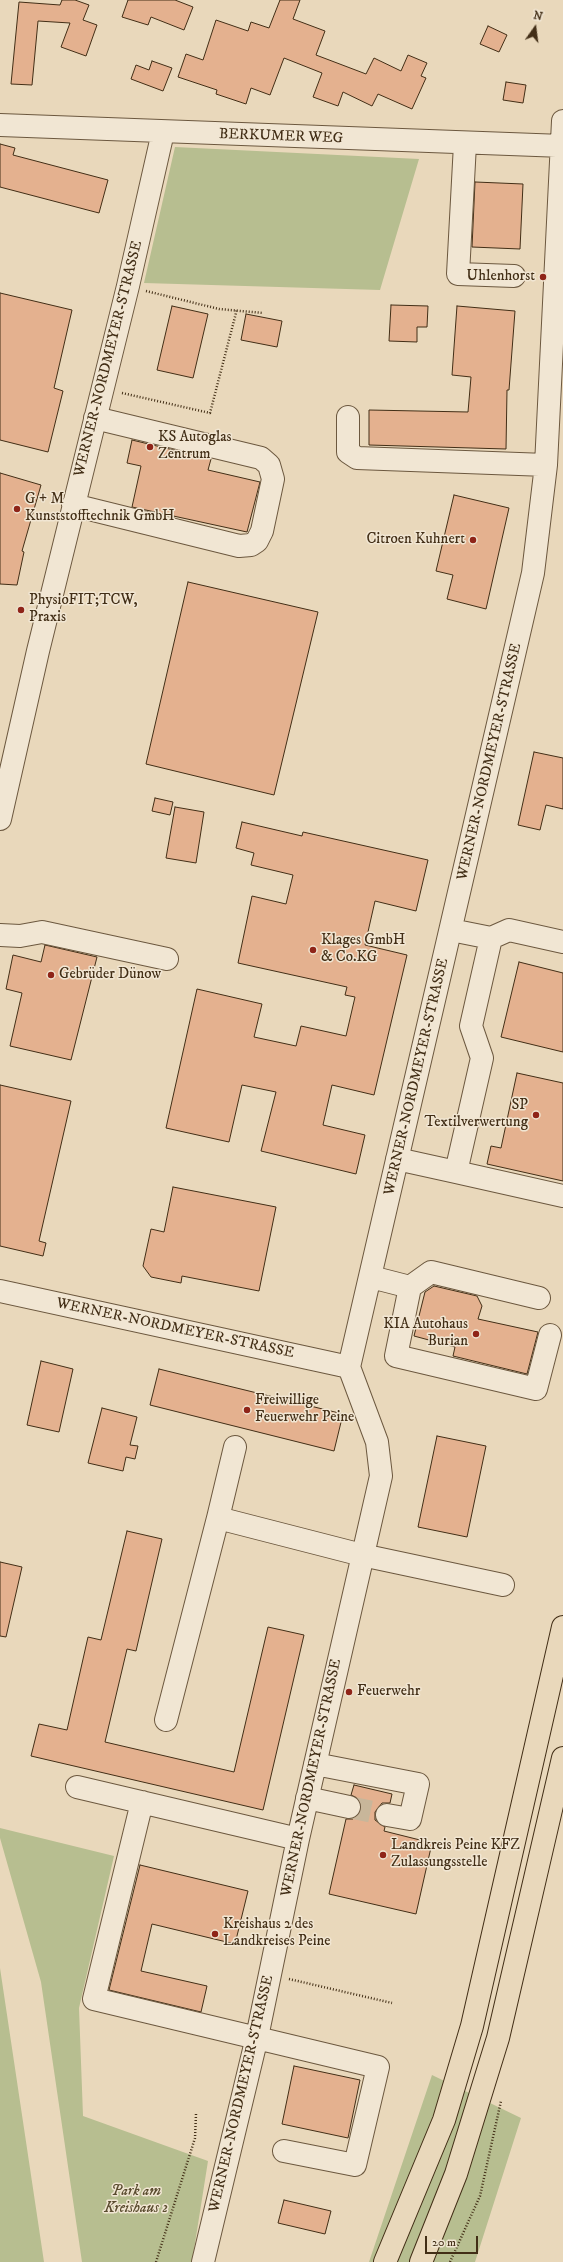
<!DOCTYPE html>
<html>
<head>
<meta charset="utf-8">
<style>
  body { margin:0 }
  #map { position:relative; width:563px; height:2262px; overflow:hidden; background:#e9d8bb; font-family:"IM FELL DW Pica",serif }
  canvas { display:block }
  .north { position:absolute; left:515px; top:8px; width:40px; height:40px; -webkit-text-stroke:3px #f1e6d3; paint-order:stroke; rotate:14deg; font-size:11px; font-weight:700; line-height:16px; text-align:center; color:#422e16 }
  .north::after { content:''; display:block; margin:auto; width:14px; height:18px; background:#422e16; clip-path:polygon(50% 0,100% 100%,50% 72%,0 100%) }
  .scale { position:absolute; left:425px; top:2236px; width:53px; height:18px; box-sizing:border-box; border:2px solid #422e16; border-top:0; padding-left:5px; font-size:12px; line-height:14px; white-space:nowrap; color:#422e16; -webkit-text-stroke:3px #f1e6d3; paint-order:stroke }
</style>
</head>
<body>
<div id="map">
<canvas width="563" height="2262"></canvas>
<div class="north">N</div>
<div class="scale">20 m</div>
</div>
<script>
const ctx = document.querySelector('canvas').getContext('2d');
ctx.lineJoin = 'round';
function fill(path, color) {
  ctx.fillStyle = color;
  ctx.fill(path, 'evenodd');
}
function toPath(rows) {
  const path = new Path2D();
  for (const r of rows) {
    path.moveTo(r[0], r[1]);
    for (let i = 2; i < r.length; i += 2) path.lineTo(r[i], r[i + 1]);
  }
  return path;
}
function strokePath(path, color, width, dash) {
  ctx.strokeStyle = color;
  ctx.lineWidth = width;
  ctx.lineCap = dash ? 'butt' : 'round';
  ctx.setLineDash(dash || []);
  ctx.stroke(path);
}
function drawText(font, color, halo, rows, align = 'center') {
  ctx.font = font + ' "IM FELL DW Pica",serif';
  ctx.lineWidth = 3;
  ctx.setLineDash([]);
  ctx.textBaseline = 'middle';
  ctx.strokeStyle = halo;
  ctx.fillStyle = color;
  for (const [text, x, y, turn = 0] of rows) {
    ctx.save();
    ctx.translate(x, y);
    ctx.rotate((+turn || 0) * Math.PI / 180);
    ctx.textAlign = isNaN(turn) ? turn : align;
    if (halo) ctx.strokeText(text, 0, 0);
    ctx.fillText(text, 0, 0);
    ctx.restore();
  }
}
const green = toPath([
  [175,147,419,159,380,290,144,283],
  [0,1828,114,1856,79,2008,83,2116,208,2161,192,2262,82,2262,41,1982,0,1838],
  [0,1968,44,2262,0,2262],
  [432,2075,521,2118,475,2262,369,2262]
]);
const building = toPath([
  [62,0,75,0,89,5,83,20,97,25,86,56,61,47,70,23,38,21,32,85,11,84,19,2,60,5,62,0],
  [128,0,175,0,193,7,184,30,151,17,148,25,122,17,128,0],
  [280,0,300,0,293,19,325,31,316,55,366,74,374,58,401,71,408,55,427,63,421,76,426,78,412,109,378,94,372,106,343,92,338,106,313,97,322,73,284,58,270,95,251,88,246,104,216,94,217,90,178,77,186,54,203,60,216,20,248,31,251,22,269,28,280,0],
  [488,26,507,35,499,52,480,44,488,26],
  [152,61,172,68,163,91,131,79,136,65,149,70,152,61],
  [506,82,526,85,523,103,503,100,506,82],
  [0,144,15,148,13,155,108,180,99,213,0,187,0,144],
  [475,182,523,184,520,249,472,247,475,182],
  [0,293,72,310,54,388,63,391,48,452,0,440,0,293],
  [391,305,428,306,427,327,417,327,417,342,389,341,391,305],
  [172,306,208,314,193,378,157,370,172,306],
  [457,306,515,311,509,390,507,390,506,449,369,445,369,410,468,412,471,377,452,375,457,306],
  [246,314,282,321,277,347,241,340,246,314],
  [132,440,211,459,208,470,260,482,247,532,132,507,141,466,127,463,132,440],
  [0,473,41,485,22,551,24,552,17,585,0,584,0,473],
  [454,495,509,508,486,609,447,599,453,575,436,571,454,495],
  [188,582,318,612,274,795,146,764,188,582],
  [534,752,563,758,563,809,546,805,540,830,518,825,534,752],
  [155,798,173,802,170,815,152,811,155,798],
  [175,807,204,812,196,863,166,858,175,807],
  [242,822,302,836,303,832,428,860,416,911,375,901,365,945,407,955,374,1095,332,1085,323,1125,365,1135,356,1174,261,1151,276,1092,242,1085,229,1142,166,1128,197,989,262,1004,254,1037,296,1046,301,1026,346,1036,355,997,345,995,347,987,238,963,252,896,286,904,293,875,251,865,254,853,236,848,242,822],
  [45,945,97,957,71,1060,10,1046,22,993,6,989,13,955,41,962,45,945],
  [519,962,563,973,563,1052,501,1037,519,962],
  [517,1073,563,1083,563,1181,487,1164,491,1146,501,1148,517,1073],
  [0,1085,71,1101,39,1241,46,1243,43,1256,0,1246,0,1085],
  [173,1187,276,1207,259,1291,182,1276,181,1283,151,1277,143,1266,151,1229,164,1232,173,1187],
  [434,1286,477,1296,482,1306,478,1319,538,1332,527,1374,453,1356,455,1347,414,1336,425,1292,434,1286],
  [41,1361,73,1369,59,1432,27,1425,41,1361],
  [159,1369,343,1414,334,1451,150,1405,159,1369],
  [102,1408,137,1417,130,1445,138,1446,135,1459,126,1457,123,1471,88,1463,102,1408],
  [437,1436,486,1446,467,1537,418,1527,437,1436],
  [127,1531,162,1539,136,1651,127,1649,105,1742,234,1772,268,1627,304,1635,263,1810,31,1756,39,1724,67,1730,88,1637,101,1640,127,1531],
  [0,1562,22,1567,6,1637,0,1636,0,1562],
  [354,1785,392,1794,390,1803,382,1803,375,1812,375,1820,385,1827,384,1831,432,1843,416,1914,329,1894,346,1819,353,1819,361,1810,361,1803,357,1798,351,1795,354,1785],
  [140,1865,248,1891,235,1944,152,1924,141,1971,207,1986,201,2012,109,1990,140,1865],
  [294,2066,360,2080,348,2138,282,2124,294,2066],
  [284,2200,331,2211,325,2234,278,2223,284,2200]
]);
const minorTunnel = toPath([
  [349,1807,387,1815]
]);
const path = toPath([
  [146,291,219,309,263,313],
  [122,393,210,413,237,309],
  [289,1979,392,2003],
  [156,2262,195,2138,196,2114],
  [450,2262,480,2196,501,2101]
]);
const minor = toPath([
  [0,125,563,146],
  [465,144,458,274,514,276],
  [348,417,348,452,357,458,546,465],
  [73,505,239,546,251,545,257,541,262,531,273,479,269,465,261,458,95,418],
  [0,819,38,651,128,286,163,132],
  [0,935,20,936,42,932,167,959],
  [491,938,509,930,563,942],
  [397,1159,456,1172,482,1058,471,1026,491,938,451,930],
  [456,1172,563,1196],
  [371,1277,410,1287,431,1272,539,1298],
  [410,1287,396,1356,536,1389,550,1335],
  [0,1291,349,1367],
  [235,1447,218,1518,362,1555,503,1585],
  [166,1720,218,1518],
  [315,1764,418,1784,410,1819,387,1815],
  [77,1787,298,1839],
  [307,1798,349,1807],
  [142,1802,94,1999,378,2067,355,2165,284,2151],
  [203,2262,257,2037,298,1839,381,1476,377,1442,349,1367,533,573,546,465,563,121]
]);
const highway = toPath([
  [385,2262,444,2120,472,2026,563,1627],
  [421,2262,456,2174,498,2038,563,1758]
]);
const markers = [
  [543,277,4,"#8f2418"],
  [150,447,4,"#8f2418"],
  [17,509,4,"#8f2418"],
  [473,540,4,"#8f2418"],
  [21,610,4,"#8f2418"],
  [313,950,4,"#8f2418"],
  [51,975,4,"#8f2418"],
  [536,1115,4,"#8f2418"],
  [476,1334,4,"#8f2418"],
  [247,1410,4,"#8f2418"],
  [349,1692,4,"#8f2418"],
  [383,1855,4,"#8f2418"],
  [215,1934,4,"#8f2418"]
];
const streetNames = [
  ["BERKUMER WEG",281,137,2],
  ["WERNER-NORDMEYER-STRASSE",109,359,-76],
  ["WERNER-NORDMEYER-STRASSE",490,762,-77],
  ["WERNER-NORDMEYER-STRASSE",417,1077,-77],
  ["WERNER-NORDMEYER-STRASSE",175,1329,12],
  ["WERNER-NORDMEYER-STRASSE",312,1778,-78],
  ["WERNER-NORDMEYER-STRASSE",242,2094,-77]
];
const poiNames = [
  ["Uhlenhorst",535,277,"right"],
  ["KS Autoglas",158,438],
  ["Zentrum",158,455],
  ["G + M",25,500],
  ["Kunststofftechnik GmbH",25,517],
  ["Citroen Kuhnert",465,540,"right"],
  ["PhysioFIT;TCW,",29,601],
  ["Praxis",29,618],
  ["Klages GmbH",321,941],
  ["& Co.KG",321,958],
  ["Gebrüder Dünow",59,975],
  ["SP",528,1106,"right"],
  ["Textilverwertung",528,1123,"right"],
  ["KIA Autohaus",468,1325,"right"],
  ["Burian",468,1342,"right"],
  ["Freiwillige",255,1401],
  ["Feuerwehr Peine",255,1418],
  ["Feuerwehr",357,1692],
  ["Landkreis Peine KFZ",391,1846],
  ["Zulassungsstelle",391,1863],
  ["Kreishaus 2 des",223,1925],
  ["Landkreises Peine",223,1942]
];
const parkNames = [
  ["Park am",136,2192],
  ["Kreishaus 2",136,2209]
];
fill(green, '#b7be90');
fill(building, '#e4b18f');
strokePath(building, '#422e16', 1);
strokePath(minorTunnel, '#c8b69a', 22, [22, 11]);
strokePath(minor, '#6c583f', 24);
strokePath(highway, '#422e16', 24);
strokePath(path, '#422e16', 2.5, [1, 2]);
strokePath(minor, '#f1e6d3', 22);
strokePath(highway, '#e9d8bb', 22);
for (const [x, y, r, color] of markers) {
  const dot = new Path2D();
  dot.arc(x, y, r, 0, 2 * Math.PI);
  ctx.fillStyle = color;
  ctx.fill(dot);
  strokePath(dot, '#f1e6d3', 1.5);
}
drawText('15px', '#422e16', '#f1e6d3', streetNames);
drawText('15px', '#422e16', '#f1e6d3', poiNames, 'left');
drawText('italic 15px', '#594b2e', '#f1e6d3', parkNames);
</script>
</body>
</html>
